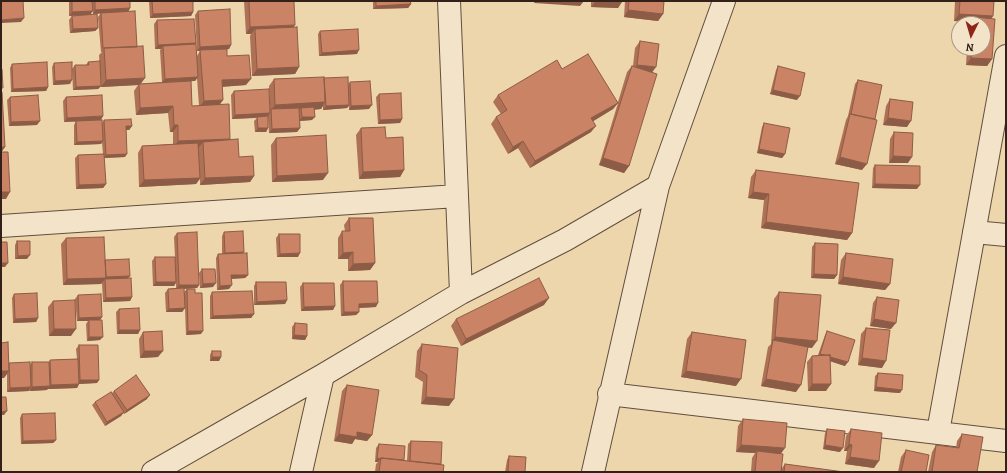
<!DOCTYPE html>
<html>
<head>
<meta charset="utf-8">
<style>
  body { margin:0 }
  #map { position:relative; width:1007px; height:473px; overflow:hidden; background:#edd5ac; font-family:Alegreya,serif }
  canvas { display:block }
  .frame { position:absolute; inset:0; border:2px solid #332119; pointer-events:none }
  .north { position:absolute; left:951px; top:16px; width:40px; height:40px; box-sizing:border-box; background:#f3e4c9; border:1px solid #a69683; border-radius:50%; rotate:185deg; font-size:11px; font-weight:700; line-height:16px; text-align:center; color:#332119 }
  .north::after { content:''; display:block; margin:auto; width:14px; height:18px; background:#8f2418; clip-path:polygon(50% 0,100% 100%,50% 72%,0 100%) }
</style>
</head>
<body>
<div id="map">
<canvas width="1007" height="473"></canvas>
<div class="frame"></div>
<div class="north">N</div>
</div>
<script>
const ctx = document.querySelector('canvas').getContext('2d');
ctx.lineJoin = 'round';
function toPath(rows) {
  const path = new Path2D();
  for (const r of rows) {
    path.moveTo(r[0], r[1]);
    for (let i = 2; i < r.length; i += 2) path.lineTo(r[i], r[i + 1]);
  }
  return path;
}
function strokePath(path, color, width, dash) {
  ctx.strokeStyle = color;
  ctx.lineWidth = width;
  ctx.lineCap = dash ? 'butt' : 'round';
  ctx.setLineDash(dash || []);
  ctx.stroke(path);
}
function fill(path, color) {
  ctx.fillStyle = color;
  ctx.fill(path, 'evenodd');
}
const minor = toPath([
  [449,1,461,293],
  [1,226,457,196],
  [974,232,1006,235],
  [609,394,1006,441],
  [938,432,1006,56],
  [153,472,323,375,461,293,565,240,658,186],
  [301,472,323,375],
  [593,472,658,186,724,1]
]);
const wall = toPath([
  [69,1,130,1,130,8,128,12,137,47,141,84,162,82,160,50,161,49,155,49,154,24,157,20,196,43,195,44,197,56,200,51,197,51,195,15,198,11,231,45,229,49,227,49,227,56,246,85,222,87,223,100,220,104,230,139,230,140,239,157,254,176,250,182,200,185,200,179,196,184,139,187,138,153,142,146,173,144,173,132,170,132,168,113,136,115,134,91,138,85,101,87,99,55,102,52,101,52,98,17,101,13,93,14,93,11,69,16],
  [197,78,199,106,192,106,191,81,195,81],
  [149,1,193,1,193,12,191,16,150,18],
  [244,1,294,1,294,27,299,67,295,74,252,76,250,36,251,34,246,34],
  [373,1,410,1,411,4,408,8,373,9],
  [591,1,622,1,618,8,591,7],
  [625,1,664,1,663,14,658,21,624,17],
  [955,1,994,1,993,16,991,19,992,59,987,66,966,65,967,48,983,48,983,24,969,24,971,22,954,21],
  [72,16,98,28,95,31,70,33,69,20],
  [320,31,357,54,319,56,318,34],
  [640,41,652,72,629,166,624,173,599,165,618,103,613,109,593,121,591,132,530,168,518,148,508,154,491,124,496,117,501,114,493,102,498,95,562,69,618,102,627,72,632,66,633,66,635,48],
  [88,62,101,86,98,89,73,90,72,69,75,65,86,65],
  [54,63,70,84,53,85,52,67],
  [12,64,48,87,46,91,11,92,10,68],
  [778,66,797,100,770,94,776,70],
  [324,78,348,85,350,82,369,109,349,110,349,106,347,108,323,110,323,106,321,109,314,110,312,120,300,121,300,128,297,132,269,133,268,116,268,128,266,132,255,132,254,121,257,118,232,119,231,95,234,91,270,111,269,86,274,79],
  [858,80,862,170,835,164,846,120,848,116,855,84],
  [379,94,402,119,400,123,378,124,376,97],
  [10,97,37,125,9,126,7,100],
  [66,97,101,120,64,122,63,101],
  [890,99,907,127,883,125,886,106],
  [104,120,132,126,129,130,126,130,125,157,104,158,106,184,103,188,76,189,75,158,78,155,103,154,102,142,101,144,74,145,74,125,76,121,102,123],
  [764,123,785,154,782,158,757,153,762,127],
  [361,128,386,138,404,170,400,177,359,179,356,135],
  [894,132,908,163,889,163,890,139],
  [276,138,323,180,272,182,271,145],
  [875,165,917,189,872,188,873,168],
  [756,170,852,233,847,240,761,228,764,200,748,198,751,177],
  [349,218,375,263,370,270,348,271,348,259,338,259,338,238,342,231,345,231,344,225],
  [224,232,243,254,248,275,245,278,231,279,229,289,217,290,216,258,218,254,222,254,222,236],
  [177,233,199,285,197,288,184,289,184,292,187,289,195,293,201,334,186,335,185,308,182,312,166,312,165,293,168,289,176,288,176,283,174,286,153,286,152,261,155,257,175,257,174,237],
  [279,234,298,257,277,257,276,238],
  [66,238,105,260,130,276,128,278,132,297,130,301,103,302,102,283,104,281,101,284,63,285,61,244],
  [17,241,27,259,15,259,15,245],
  [815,243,837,275,834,279,811,278,812,247],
  [846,253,890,284,885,290,838,284,841,260],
  [202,269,213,287,200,288,199,273],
  [343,281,376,307,359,308,359,312,356,315,341,316,340,285],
  [256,282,287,300,285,304,254,305,254,286],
  [303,283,335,306,333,310,301,311,300,287],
  [212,292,254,314,251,318,210,319,210,296],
  [779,292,812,348,808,347,796,392,761,386,768,347,771,344,774,299],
  [14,294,38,318,36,322,13,323,12,298],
  [78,295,102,317,100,320,100,340,87,341,86,324,88,321,77,321,75,299],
  [877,297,891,329,870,326,873,303],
  [53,301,71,336,49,336,48,307],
  [544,305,461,346,451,326,456,319],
  [119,309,140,330,138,334,117,334,116,312],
  [295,323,307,336,305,340,292,339,292,327],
  [866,328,882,368,858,365,861,334],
  [827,331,845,366,830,361,826,391,808,391,807,362,812,356,818,355,825,335],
  [143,332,158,357,140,358,139,339],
  [692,332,736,386,681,377,687,339],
  [422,344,449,406,421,404,423,382,415,377,417,351],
  [79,345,99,380,97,383,79,384,77,388,48,389,48,388,47,390,30,391,30,390,29,391,7,392,7,374,4,378,9,364,30,365,32,362,49,362,50,360,77,359,76,349],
  [212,351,221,357,219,361,210,361,210,355],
  [878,373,900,393,874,391,875,376],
  [347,385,372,435,367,441,355,439,352,444,334,441,342,391],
  [114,391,147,399,124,414,123,413,121,416,105,426,92,405,95,402,112,393],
  [22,414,56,440,53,443,21,444,20,418],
  [743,419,781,454,781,469,785,464,844,472,751,472,752,458,755,453,736,452,738,426],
  [827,429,840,452,823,449,825,433],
  [851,429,874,468,845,464,847,451,844,451,846,436],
  [962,434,977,472,928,472,932,452,936,445,956,448,957,441],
  [411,441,441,464,443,472,375,472,376,464,378,462,375,462,376,448,379,444,404,460,407,461,408,444],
  [906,450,926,472,898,472,901,457],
  [509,456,525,472,505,472,507,460]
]);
const shadedWall = toPath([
  [535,1,584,1,580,6,534,3],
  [596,1,607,1,622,2,618,8,591,7],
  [411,4,408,8,373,9,376,6],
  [130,8,128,12,93,14,95,10],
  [628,10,663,14,658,21,624,17],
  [93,11,90,15,69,16,72,12],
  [193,12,191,16,150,18,153,14],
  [959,14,993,16,988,23,974,17,971,22,954,21],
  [24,18,21,22,1,23,1,20],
  [295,25,290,32,255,29,251,34,246,34,250,27],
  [98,28,95,31,70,33,73,29],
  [196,43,193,47,163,46,161,49,155,49,158,45],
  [231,45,229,49,197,51,200,47],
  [359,50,357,54,319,56,322,53],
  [971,58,992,59,987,66,966,65],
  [637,65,656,67,651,74,632,72],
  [299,67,295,74,252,76,257,69],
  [198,77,195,81,162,82,165,79],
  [145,78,140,85,139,84,138,85,101,87,106,80],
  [251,79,246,85,217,87,222,80],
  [72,80,70,84,53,85,55,81],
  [101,86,98,89,73,90,76,87],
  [48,87,46,91,11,92,13,89],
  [773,90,800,96,797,100,770,94],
  [223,100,218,107,199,107,204,101],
  [325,102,321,109,301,110,301,108,299,110,271,110,275,105],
  [618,103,613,109,587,125,591,118],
  [349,105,347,108,323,110,326,106],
  [372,105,369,109,349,110,351,106],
  [173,106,168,113,136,115,140,108],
  [270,113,267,117,232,119,235,115],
  [103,116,101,120,64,122,67,118],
  [302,117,315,117,312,120,299,121],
  [888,118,911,121,907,127,883,125],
  [402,119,400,123,378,124,380,120],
  [40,121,37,125,9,126,11,122],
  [174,125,178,125,173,132,170,132],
  [126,126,132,126,129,130,124,130],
  [596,126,591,132,530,168,535,161],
  [258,128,268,128,266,132,255,132],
  [300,128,297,132,269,133,272,129],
  [230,139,226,146,203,142,199,147,173,148,178,141],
  [103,141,101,144,74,145,77,142],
  [523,141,518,148,508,154,513,147],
  [1,147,5,147,1,153],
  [759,149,785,154,782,158,757,153],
  [127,154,125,157,103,158,106,155],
  [893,156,912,157,908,163,889,163],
  [840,157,867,164,862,170,835,164],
  [603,158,629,166,624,173,599,165],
  [404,170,400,177,359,179,363,172],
  [328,173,323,180,272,182,277,176],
  [254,176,250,182,200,185,205,178],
  [200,178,196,184,139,187,144,180],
  [106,184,103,188,76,189,79,185],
  [875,184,920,185,917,189,872,188],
  [1,192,10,192,6,199,1,199],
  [753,192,769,194,764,200,748,198],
  [766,222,852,233,847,240,761,228],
  [244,252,241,256,222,256,225,253],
  [353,252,348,259,338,259,343,253],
  [300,253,298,257,277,257,280,254],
  [30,255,27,259,15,259,18,256],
  [1,263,8,263,5,267,1,267],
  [375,263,370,270,348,271,353,264],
  [814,274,837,275,834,279,811,278],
  [231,275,248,275,245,278,228,279],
  [130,276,127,279,105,279,101,284,63,285,67,279],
  [843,277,890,284,885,290,838,284],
  [156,282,176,282,174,286,153,286],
  [216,283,213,287,200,288,203,284],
  [179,285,199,285,197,288,176,289],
  [232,285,229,289,217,290,220,286],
  [132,297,130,301,103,302,106,298],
  [549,298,544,305,461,346,466,339],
  [287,300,285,304,254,305,257,302],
  [378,303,376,307,356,308,359,304],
  [335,306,333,310,301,311,304,307],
  [185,308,182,312,166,312,169,309],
  [344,312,359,312,356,315,341,316],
  [254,314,251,318,210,319,213,316],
  [102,317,99,321,89,320,88,321,77,321,79,318],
  [38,318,36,322,13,323,15,319],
  [874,319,896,323,891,329,870,326],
  [54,329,76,329,71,336,49,336],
  [119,330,140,330,138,334,117,334],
  [188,331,203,331,201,334,186,335],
  [294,335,307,336,305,340,292,339],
  [89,337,103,337,100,340,87,341],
  [775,337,817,341,812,348,772,344,773,340,770,344],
  [144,351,163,351,158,357,140,358],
  [820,354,848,362,845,366,817,357],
  [212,357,221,357,219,361,210,361],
  [862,358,886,361,882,368,858,365],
  [1,371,9,371,4,378,1,378],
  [686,371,741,379,736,386,681,377],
  [766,379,801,385,796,392,761,386],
  [80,380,99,380,97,383,77,384],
  [79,384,77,388,48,389,51,385],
  [812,384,831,384,826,391,808,391],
  [50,386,47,390,30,391,32,387],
  [31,387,29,391,7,392,10,388],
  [876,387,902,390,900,393,874,391],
  [150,395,147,399,124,414,127,410],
  [426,397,454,399,449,406,421,404],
  [7,411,4,415,1,415,1,412],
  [124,412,121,416,105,426,107,422],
  [357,432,372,435,367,441,355,439,352,444,334,441,339,434],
  [56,440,53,443,21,444,23,441],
  [849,444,852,445,847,451,844,451],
  [741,445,785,448,780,455,757,451,755,453,736,452],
  [825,445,843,448,840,452,823,449],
  [850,457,879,461,874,468,845,464],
  [377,458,380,459,378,462,375,462]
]);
const building = toPath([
  [1,1,23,1,24,18,1,20,1,1],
  [72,1,92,1,93,11,72,12,72,1],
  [95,1,130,1,130,8,95,10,95,1],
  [152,1,193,1,193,12,153,14,152,1],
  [249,1,294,1,295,25,250,27,249,1],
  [376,1,410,1,411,4,376,6,376,1],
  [607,1,622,1,622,2,607,1],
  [629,1,664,1,663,14,628,10,629,1],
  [960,1,994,1,993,16,959,14,960,1],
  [230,9,231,45,200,47,198,11,230,9],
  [135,11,137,47,103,48,101,13,135,11],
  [97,14,98,28,73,29,72,16,97,14],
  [974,17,995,19,992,59,971,58,972,48,983,48,983,24,973,24,974,17],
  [194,19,196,43,158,45,157,20,194,19],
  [297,27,299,67,257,69,255,29,297,27],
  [358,29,359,50,322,53,320,31,358,29],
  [640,41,659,44,656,67,637,65,640,41],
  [196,44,198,77,165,79,163,46,196,44],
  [143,46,145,78,106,80,104,48,143,46],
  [227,49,227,56,249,55,251,79,222,80,223,100,204,101,200,50,227,49],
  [588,54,618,103,591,118,596,126,535,161,523,141,513,147,496,117,507,110,498,95,557,60,562,69,588,54],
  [100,61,101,86,76,87,75,65,89,65,88,62,100,61],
  [47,62,48,87,13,89,12,64,47,62],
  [72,62,72,80,55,81,54,63,72,62],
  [632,66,657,74,629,166,603,158,632,66],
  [778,66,805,73,800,96,773,90,778,66],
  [1,69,2,69,3,88,1,88,1,69],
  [324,77,325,102,275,105,274,79,324,77],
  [348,77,349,105,326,106,324,78,348,77],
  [858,80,882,85,875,119,851,114,858,80],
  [191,81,192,106,229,104,230,139,178,141,178,125,174,125,173,106,140,108,139,84,191,81],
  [370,81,372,105,351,106,350,82,370,81],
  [269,89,270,113,235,115,234,91,269,89],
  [1,92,2,92,5,147,1,147,1,92],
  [401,93,402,119,380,120,379,94,401,93],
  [38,95,40,121,11,122,10,97,38,95],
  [102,95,103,116,67,118,66,97,102,95],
  [890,99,913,102,911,121,888,118,890,99],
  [314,107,315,117,302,117,301,108,314,107],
  [299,108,300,128,272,129,271,109,299,108],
  [850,114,877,120,867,164,840,157,850,114],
  [268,116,268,128,258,128,257,117,268,116],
  [131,119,132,126,126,126,127,154,106,155,104,120,131,119],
  [102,120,103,141,77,142,76,121,102,120],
  [764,123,790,128,785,154,759,149,764,123],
  [385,127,386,138,403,137,404,170,363,172,361,128,385,127],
  [894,132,913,133,912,157,893,156,894,132],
  [326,135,328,173,277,176,276,138,326,135],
  [238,139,239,157,253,156,254,176,205,178,203,142,238,139],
  [198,143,200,178,144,180,142,146,198,143],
  [1,152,8,152,10,192,1,192,1,152],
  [104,154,106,184,79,185,78,155,104,154],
  [875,165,920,166,920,185,875,184,875,165],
  [756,170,859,183,852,233,766,222,769,194,753,192,756,170],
  [349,218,373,218,375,263,353,264,353,252,343,253,342,231,350,231,349,218],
  [243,231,244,252,225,253,224,232,243,231],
  [197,232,199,285,179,285,177,233,197,232],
  [279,234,300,234,300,253,280,254,279,234],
  [104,237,106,278,67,279,66,238,104,237],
  [17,241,30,241,30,255,18,256,17,241],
  [1,242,7,242,8,263,1,263,1,242],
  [815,243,838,244,837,275,814,274,815,243],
  [247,253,248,275,231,275,232,285,220,286,218,254,247,253],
  [846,253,893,259,890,284,843,277,846,253],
  [155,257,175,257,176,282,156,282,155,257],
  [129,259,130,276,106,277,105,260,129,259],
  [202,269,215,269,216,283,203,284,202,269],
  [131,278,132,297,106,298,105,279,131,278],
  [539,278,549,298,466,339,456,319,539,278],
  [343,281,377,281,378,303,359,304,359,312,344,312,343,281],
  [256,282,286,282,287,300,257,302,256,282],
  [303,283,334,283,335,306,304,307,303,283],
  [184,288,185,308,169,309,168,289,184,288],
  [187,289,195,289,195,293,202,293,203,331,188,331,187,289],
  [252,291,254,314,213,316,212,292,252,291],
  [779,292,821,295,817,341,775,337,779,292],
  [37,293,38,318,15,319,14,294,37,293],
  [101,294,102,317,79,318,78,295,101,294],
  [877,297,899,300,896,323,874,319,877,297],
  [75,300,76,329,54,329,53,301,75,300],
  [139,308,140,330,119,330,119,309,139,308],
  [89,320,102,320,103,337,89,337,89,320],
  [295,323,307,324,307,336,294,335,295,323],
  [866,328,890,330,886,361,862,358,866,328],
  [162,331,163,351,144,351,143,332,162,331],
  [827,331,855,340,848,362,830,357,830,355,825,355,820,354,827,331],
  [692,332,746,340,741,379,686,371,692,332],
  [773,340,808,347,801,385,766,379,773,340],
  [8,342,9,371,1,371,1,343,8,342],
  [422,344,458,348,454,399,426,397,427,375,419,370,422,344],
  [79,345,98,345,99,380,80,380,79,345],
  [212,351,221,351,221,357,212,357,212,351],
  [830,355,831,384,812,384,812,356,830,355],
  [78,359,79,384,51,385,50,360,78,359],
  [30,362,31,387,10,388,9,363,30,362],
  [32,362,49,362,50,386,32,387,32,362],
  [878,373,903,375,902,390,876,387,878,373],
  [136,375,150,395,127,410,114,391,136,375],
  [347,385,379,390,372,435,357,432,357,437,339,434,347,385],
  [111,392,124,412,107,422,95,402,111,392],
  [1,397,6,397,7,411,1,412,1,397],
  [55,413,56,440,23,441,22,414,55,413],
  [743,419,787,423,785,448,741,445,743,419],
  [827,429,845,431,843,448,825,445,827,429],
  [851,429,882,433,879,461,850,457,852,445,849,444,851,429],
  [962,434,983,437,977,472,932,472,936,445,959,448,962,434],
  [411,441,442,442,441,464,410,461,411,441],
  [379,444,405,446,404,460,381,458,381,459,377,458,379,444],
  [906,450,929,455,926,472,901,472,906,450],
  [757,451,783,454,781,472,755,472,757,451],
  [509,456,526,457,525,472,508,472,509,456],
  [381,458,444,465,443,472,379,472,381,458],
  [785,464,844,472,784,472,785,464]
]);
strokePath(minor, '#624e3e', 24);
strokePath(minor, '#f3e4c9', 22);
fill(wall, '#ae7156');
fill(shadedWall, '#8d5c46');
fill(building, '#ca8364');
strokePath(building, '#8d5c46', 1);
</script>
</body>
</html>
